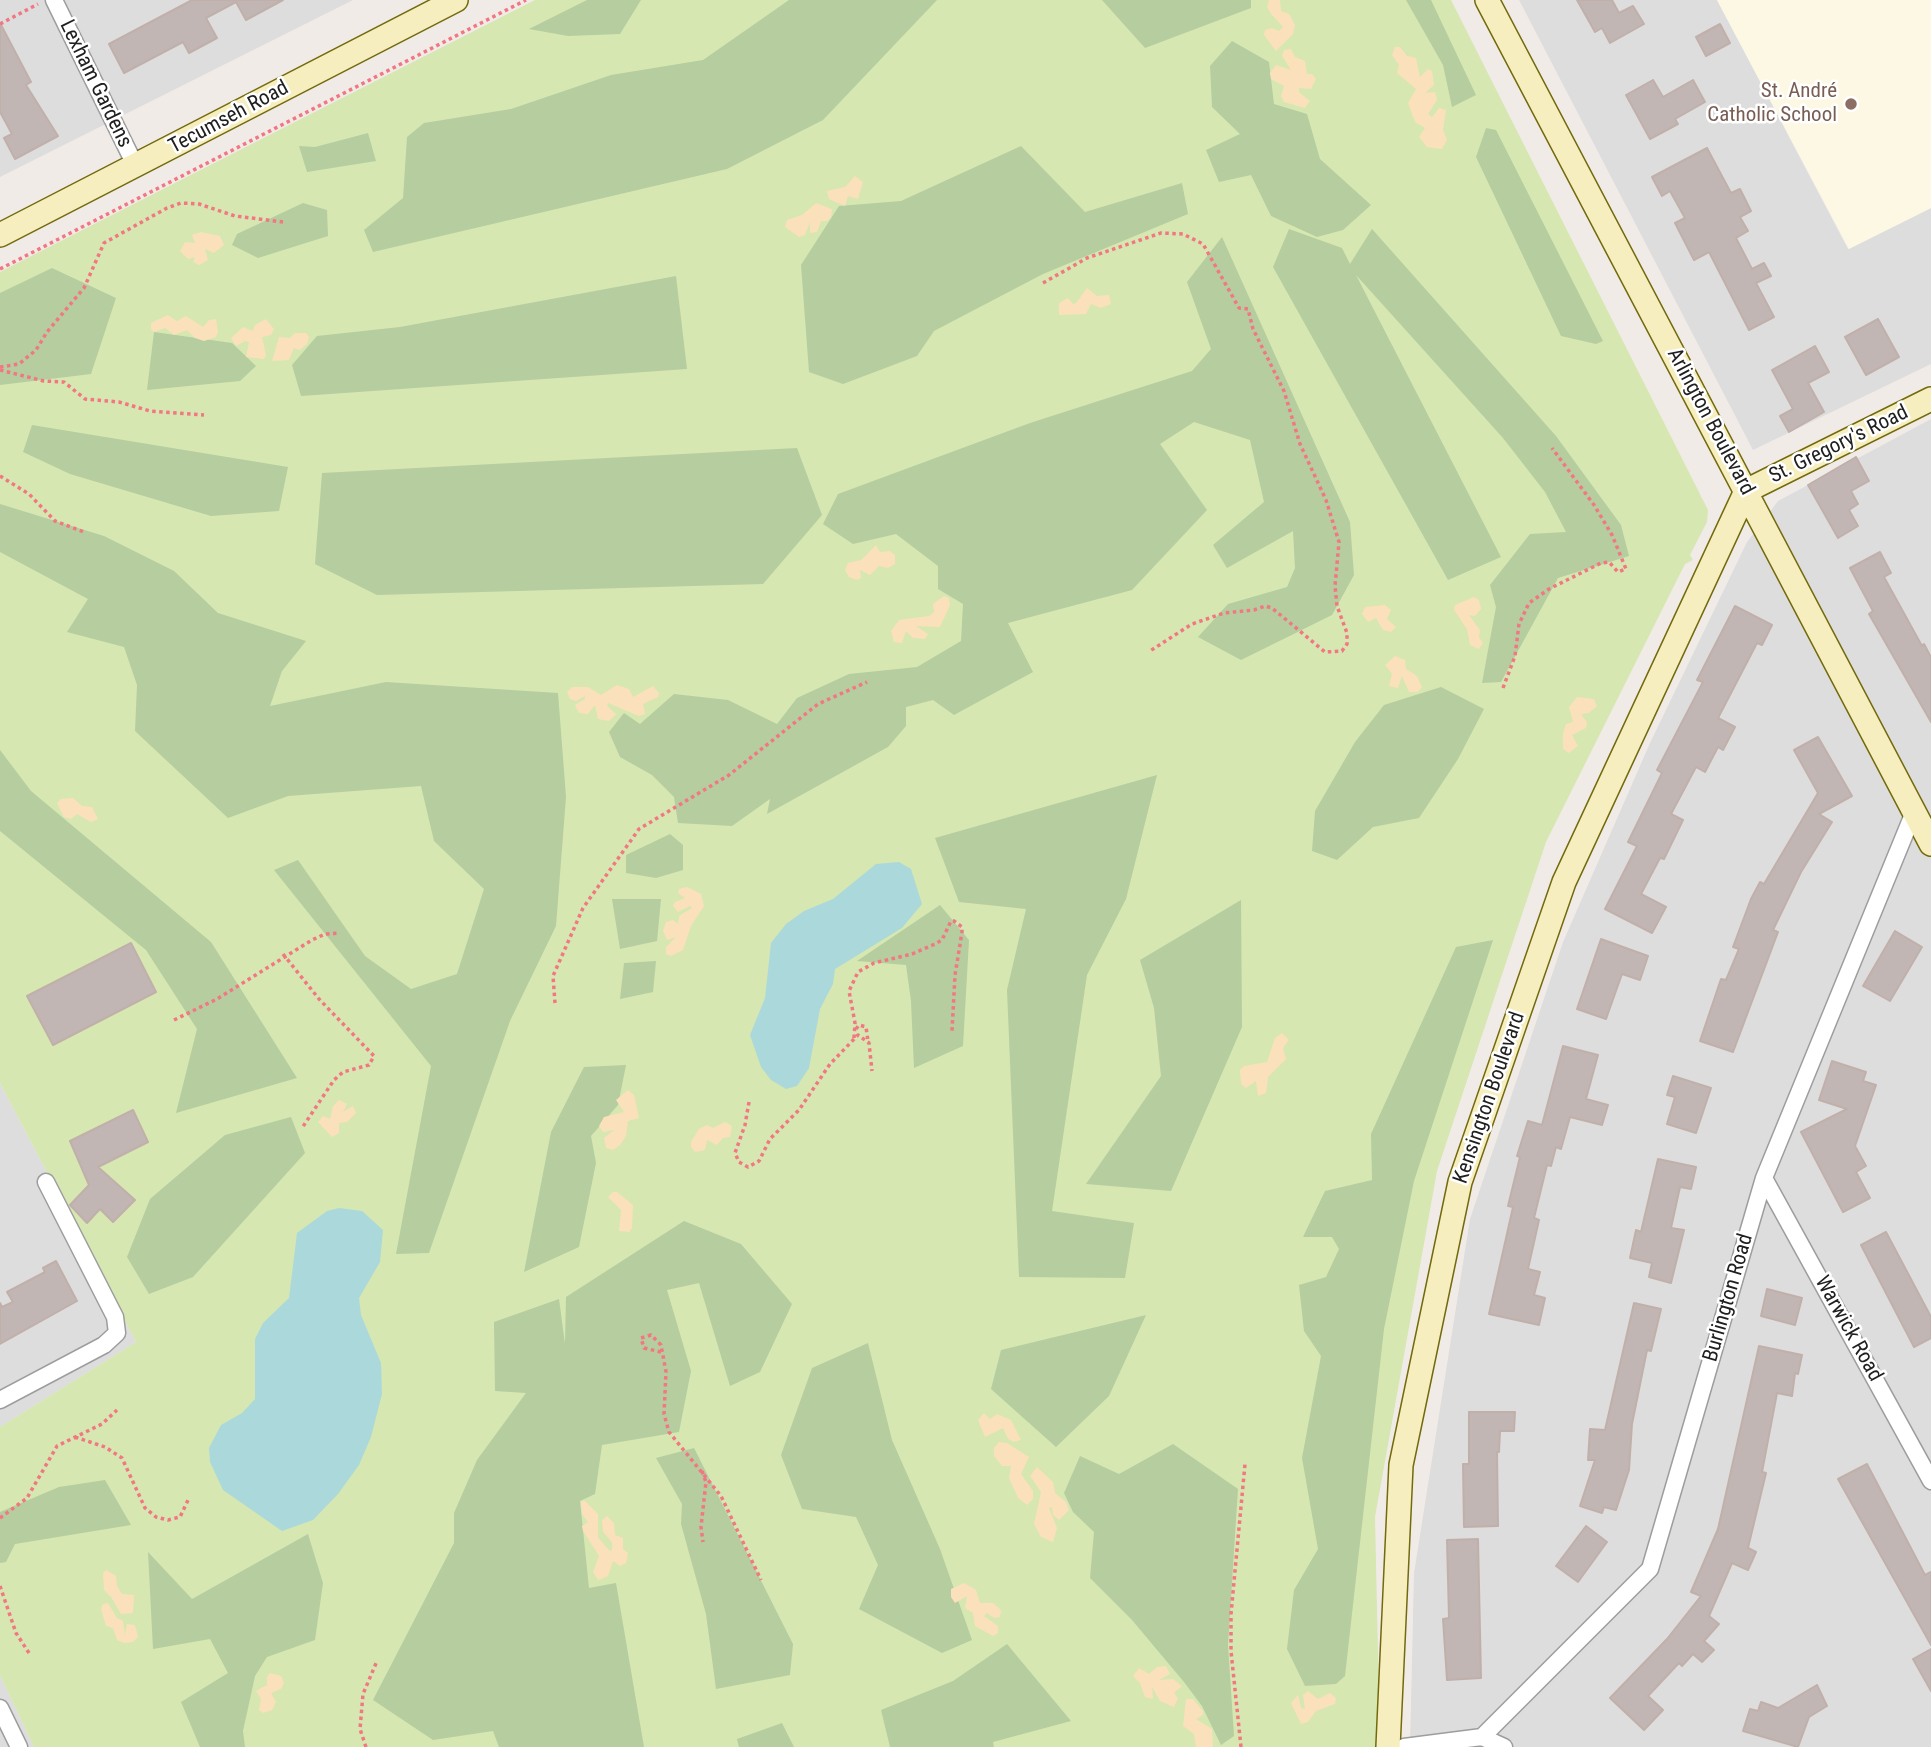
<!DOCTYPE html>
<html>
<head>
<meta charset="utf-8">
<style>
  body { margin:0 }
  canvas { display:block; background:#f0ebe7 }
</style>
</head>
<body>
<canvas width="1931" height="1747"></canvas>
<script>
const ctx = document.querySelector('canvas').getContext('2d');
ctx.lineJoin = 'round';
function fill(path, color) {
  ctx.fillStyle = color;
  ctx.fill(path, 'evenodd');
}
function toPath(rows) {
  const path = new Path2D();
  for (const r of rows) {
    path.moveTo(r[0], r[1]);
    for (let i = 2; i < r.length; i += 2) path.lineTo(r[i], r[i + 1]);
  }
  return path;
}
function strokePath(path, color, width, dash) {
  ctx.strokeStyle = color;
  ctx.lineWidth = width;
  ctx.lineCap = dash ? 'butt' : 'round';
  ctx.setLineDash(dash || []);
  ctx.stroke(path);
}
function drawText(font, color, halo, rows, align = 'center') {
  ctx.font = font + ' "Roboto Condensed",sans-serif';
  ctx.lineWidth = 5;
  ctx.setLineDash([]);
  ctx.textBaseline = 'middle';
  ctx.strokeStyle = halo;
  ctx.fillStyle = color;
  for (const [text, x, y, turn = 0] of rows) {
    ctx.save();
    ctx.translate(x, y);
    ctx.rotate((+turn || 0) * Math.PI / 180);
    ctx.textAlign = isNaN(turn) ? turn : align;
    if (halo) ctx.strokeText(text, 0, 0);
    ctx.fillText(text, 0, 0);
    ctx.restore();
  }
}
const residential = toPath([
  [0,0,353,0,0,177],
  [1519,0,1717,0,1848,249,1931,208,1931,364,1753,450],
  [1931,419,1931,1747,1410,1747,1414,1573,1470,1219,1563,942,1650,743,1747,542,1778,501],
  [0,1083,136,1342,0,1427],
  [0,1675,34,1747,0,1747]
]);
const education = toPath([
  [1717,0,1931,0,1931,208,1849,249]
]);
const grass = toPath([
  [535,0,1451,0,1708,510,1707,522,1690,555,1693,560,1685,564,1546,842,1437,1171,1375,1517,1380,1747,34,1747,0,1675,0,1427,136,1342,0,1083,0,272]
]);
const forest = toPath([
  [587,0,641,0,620,34,568,36,529,29],
  [789,0,937,0,823,120,727,169,373,252,364,230,403,198,407,137,424,123,511,109,611,75,703,60],
  [1102,0,1251,0,1251,8,1145,48],
  [1406,0,1431,0,1476,95,1452,107,1443,65],
  [1232,41,1269,62,1274,104,1307,114,1320,159,1371,205,1343,230,1317,237,1271,216,1251,175,1219,182,1206,150,1240,134,1212,107,1210,66],
  [1486,128,1496,130,1603,341,1596,344,1561,336,1476,157],
  [368,133,376,161,307,172,299,146,315,147],
  [1021,146,1085,212,1182,183,1188,214,1043,274,934,331,917,356,843,384,809,372,801,265,839,206,901,201],
  [303,203,327,210,328,236,258,258,232,245,237,234],
  [1289,229,1342,248,1350,264,1372,229,1556,436,1621,525,1629,556,1558,578,1501,682,1482,683,1496,607,1490,585,1530,534,1566,532,1545,492,1503,438,1356,275,1501,557,1448,580,1273,267],
  [1222,237,1350,522,1354,575,1332,615,1241,660,1198,637,1228,604,1287,587,1295,568,1293,531,1227,568,1213,545,1264,502,1250,440,1194,422,1160,444,1207,510,1132,590,1008,623,1033,672,954,715,933,700,906,707,906,726,888,747,767,814,770,799,732,826,678,823,674,797,652,775,620,757,609,732,624,713,640,724,674,694,728,700,777,724,797,698,849,674,917,667,961,641,963,604,938,589,938,566,896,534,853,544,823,524,838,494,1030,423,1192,371,1211,349,1187,282],
  [52,268,116,298,91,374,0,385,0,293],
  [676,276,687,369,301,396,292,365,317,336,400,327],
  [154,332,232,343,256,366,240,381,147,390],
  [32,425,288,467,279,511,211,516,70,474,23,452],
  [797,448,822,515,763,584,377,595,315,564,322,473],
  [0,504,104,536,174,571,218,613,306,641,282,671,270,706,386,682,558,693,566,797,556,926,510,1021,429,1253,396,1254,431,1066,274,870,298,860,365,956,411,989,457,974,484,889,434,841,421,786,288,796,228,818,135,731,137,685,124,647,67,632,88,599,0,552],
  [1441,687,1484,709,1458,759,1419,818,1373,827,1337,860,1312,851,1315,811,1355,742,1384,705],
  [0,750,31,791,211,942,297,1078,176,1113,197,1029,146,950,0,831],
  [1157,775,1126,899,1087,975,1052,1211,1134,1223,1125,1278,1019,1277,1007,990,1026,909,959,902,935,838],
  [670,834,683,845,683,870,656,878,626,873,626,855],
  [612,899,661,899,657,941,620,949],
  [1241,900,1242,1027,1171,1191,1086,1184,1161,1076,1154,1008,1140,960],
  [940,905,969,940,963,1046,914,1068,911,1001,906,965,857,961],
  [1493,940,1414,1181,1384,1329,1345,1676,1336,1684,1305,1686,1287,1649,1294,1590,1318,1549,1302,1458,1321,1356,1304,1331,1299,1285,1326,1277,1339,1249,1332,1237,1303,1237,1325,1191,1372,1180,1371,1134,1456,947],
  [656,961,653,992,620,999,624,963],
  [626,1065,618,1105,591,1136,596,1163,579,1247,524,1272,551,1132,584,1067],
  [291,1117,305,1153,193,1277,149,1294,127,1257,150,1199,225,1135],
  [684,1221,741,1244,792,1304,760,1372,730,1386,699,1283,667,1290,691,1371,679,1432,602,1445,595,1494,580,1501,589,1588,616,1583,644,1747,499,1747,493,1731,433,1740,373,1700,454,1543,454,1513,477,1460,526,1393,495,1391,494,1322,559,1299,565,1344,566,1297],
  [1146,1315,1109,1396,1056,1447,991,1389,1001,1350],
  [868,1343,892,1440,940,1549,972,1640,942,1653,859,1609,878,1565,856,1517,802,1509,781,1455,812,1368],
  [1173,1444,1238,1489,1228,1645,1234,1736,1221,1745,1202,1706,1184,1682,1132,1620,1090,1578,1094,1532,1073,1512,1064,1493,1080,1456,1119,1474],
  [694,1448,793,1644,790,1675,716,1689,706,1614,681,1524,682,1504,656,1458],
  [105,1480,131,1525,15,1544,6,1562,0,1563,0,1512,59,1487],
  [308,1534,323,1583,315,1640,267,1657,255,1676,243,1731,245,1747,200,1747,181,1702,228,1673,210,1639,153,1649,148,1552,192,1599],
  [1007,1644,1071,1721,993,1742,994,1747,890,1747,881,1710,953,1681],
  [782,1723,794,1747,739,1747,737,1739]
]);
const sand = toPath([
  [1269,0,1280,0,1281,11,1289,14,1295,25,1293,34,1276,51,1264,35,1265,30,1272,28,1279,31,1283,27,1271,14,1267,7],
  [1395,47,1400,47,1407,56,1416,58,1420,77,1428,69,1432,71,1434,85,1425,93,1435,92,1437,100,1428,114,1432,117,1439,108,1446,110,1443,130,1447,140,1442,149,1427,147,1419,137,1425,128,1415,122,1408,103,1416,89,1397,73,1399,65,1392,55],
  [1291,49,1295,57,1305,61,1307,74,1312,74,1316,79,1311,89,1299,88,1299,92,1310,101,1305,108,1284,102,1281,96,1284,86,1271,79,1270,73,1276,65,1291,70,1282,56,1284,50],
  [855,176,863,182,858,199,848,196,845,206,829,199,827,191,845,187],
  [816,203,832,209,831,217,827,221,821,221,817,232,810,233,810,222,805,235,799,237,785,227,787,220,802,215],
  [201,232,220,236,224,245,214,253,205,249,208,260,199,265,193,262,195,257,188,259,180,251,185,242,195,243,192,235],
  [1087,288,1097,296,1109,295,1111,304,1101,308,1091,304,1086,314,1059,315,1059,303,1068,298,1073,304,1076,303],
  [168,315,177,321,186,316,203,327,209,320,216,319,218,332,216,337,204,341,195,338,187,330,174,335,165,328,154,332,151,329,151,323],
  [266,319,274,329,271,335,262,337,266,355,264,359,246,357,249,342,245,341,236,346,231,338,243,327,253,331,255,325],
  [295,333,306,333,309,337,307,344,300,350,294,348,289,360,272,361,279,337,290,338],
  [876,545,880,552,890,551,895,555,895,564,888,568,879,566,870,575,860,570,861,578,857,580,849,577,845,570,848,563,861,560],
  [944,596,949,598,950,605,940,627,916,626,928,634,925,639,913,638,906,631,902,643,894,642,891,631,899,620,929,616,934,612,933,604],
  [1474,597,1479,600,1481,609,1475,616,1469,615,1480,630,1479,637,1483,643,1479,649,1470,645,1467,629,1454,610,1455,605],
  [1385,605,1391,610,1387,619,1396,627,1391,632,1383,630,1376,618,1368,622,1362,614,1365,607],
  [1395,656,1405,660,1406,669,1417,676,1422,687,1418,692,1409,692,1402,676,1398,688,1389,686,1392,674,1385,665],
  [617,685,629,689,633,697,653,686,659,693,658,697,643,704,645,714,639,716,608,703,607,706,616,714,609,721,598,719,595,705,588,714,579,713,575,705,585,699,585,696,576,701,570,699,567,692,572,687,588,687,601,695],
  [1577,697,1594,699,1597,706,1589,713,1581,714,1587,722,1586,728,1572,735,1578,746,1569,753,1563,749,1563,734,1566,724,1573,722,1569,707],
  [61,799,73,798,82,806,92,807,98,819,91,822,77,814,71,819,64,817,57,803],
  [687,887,701,894,704,906,691,926,683,950,671,956,666,954,666,947,676,937,667,940,663,931,666,922,673,920,678,924,679,916,692,908,690,906,678,912,673,906,675,902,685,898,678,893,679,889],
  [1282,1033,1289,1040,1283,1048,1286,1059,1268,1077,1266,1093,1258,1096,1256,1081,1246,1088,1241,1084,1240,1070,1244,1066,1267,1062,1275,1038],
  [628,1090,634,1095,639,1118,628,1121,626,1136,620,1145,613,1150,606,1148,604,1138,614,1130,603,1132,599,1126,604,1117,624,1112,616,1100],
  [339,1100,347,1104,343,1112,353,1106,356,1113,347,1122,339,1123,339,1133,332,1137,318,1122,323,1116,330,1119,333,1106],
  [725,1122,732,1126,730,1137,723,1138,717,1145,707,1140,705,1150,695,1152,691,1147,691,1142,699,1129,707,1125,713,1128],
  [613,1192,617,1192,633,1205,632,1228,629,1232,619,1231,621,1210,608,1197],
  [984,1413,990,1419,997,1414,1011,1420,1021,1440,1014,1442,1008,1439,1003,1428,985,1437,978,1420],
  [999,1442,1007,1443,1029,1457,1021,1474,1033,1491,1033,1499,1027,1505,1018,1498,1009,1478,1011,1466,1002,1466,994,1456,994,1448],
  [1037,1467,1053,1482,1055,1493,1066,1502,1069,1510,1059,1520,1053,1515,1052,1507,1049,1508,1057,1528,1053,1542,1041,1537,1034,1524,1041,1492,1030,1476],
  [584,1500,598,1514,598,1537,601,1541,610,1551,612,1550,612,1542,603,1532,602,1520,607,1516,614,1523,615,1535,623,1538,623,1549,628,1553,626,1563,620,1566,613,1561,608,1576,598,1580,593,1572,599,1556,583,1531,582,1526,588,1522,582,1514,581,1502],
  [106,1570,116,1576,117,1586,122,1594,134,1595,133,1613,121,1614,111,1597,104,1590,103,1573],
  [964,1583,976,1590,980,1603,993,1603,1001,1610,1000,1617,994,1618,987,1613,984,1616,998,1626,998,1633,993,1636,975,1626,973,1613,965,1608,967,1596,955,1603,951,1597,951,1589],
  [108,1603,117,1618,123,1621,125,1635,127,1624,135,1625,138,1637,133,1642,124,1643,117,1640,113,1628,106,1626,101,1609,103,1604],
  [1166,1666,1170,1674,1159,1680,1173,1679,1182,1686,1174,1693,1178,1698,1174,1707,1160,1701,1152,1687,1153,1699,1145,1697,1140,1683,1133,1676,1139,1668,1149,1674,1157,1667],
  [270,1673,281,1676,284,1683,281,1689,271,1693,276,1702,272,1710,263,1713,259,1710,261,1699,256,1691,267,1685,267,1677],
  [1308,1691,1318,1699,1330,1693,1336,1698,1335,1704,1316,1711,1308,1722,1301,1724,1291,1703,1298,1695,1301,1708,1305,1709,1303,1695],
  [1186,1699,1193,1699,1203,1711,1203,1715,1196,1719,1212,1729,1213,1747,1196,1747,1194,1734,1183,1726]
]);
const water = toPath([
  [899,862,911,869,922,904,902,928,835,969,833,984,820,1009,809,1068,797,1086,786,1089,771,1080,761,1067,750,1035,765,998,771,943,786,924,804,911,833,899,876,864],
  [339,1208,362,1211,383,1230,380,1262,359,1298,361,1315,381,1363,382,1394,371,1437,359,1465,338,1494,313,1520,282,1531,223,1490,210,1462,209,1448,221,1425,242,1413,255,1399,255,1339,263,1323,289,1298,297,1233,327,1211]
]);
const building = toPath([
  [192,0,283,0,246,20,236,2,206,18,217,38,189,53,183,42,124,73,109,44,192,0],
  [1577,0,1612,0,1619,13,1633,6,1644,24,1610,43,1602,28,1595,32,1577,0],
  [0,23,31,82,26,85,58,136,15,159,4,138,12,134,0,112,0,23],
  [1720,24,1730,43,1706,56,1696,37,1720,24],
  [1653,80,1663,97,1693,80,1705,102,1675,119,1678,124,1650,139,1626,95,1653,80],
  [1707,148,1731,193,1740,189,1751,211,1740,217,1748,231,1736,238,1752,269,1764,263,1771,276,1756,283,1774,317,1749,330,1709,252,1694,260,1675,223,1685,218,1670,191,1662,196,1652,177,1707,148],
  [1878,319,1899,357,1866,375,1845,337,1878,319],
  [1815,346,1829,372,1808,383,1824,412,1789,432,1780,416,1793,409,1772,370,1815,346],
  [1856,457,1869,481,1851,491,1858,504,1849,510,1858,526,1838,538,1808,485,1856,457],
  [1880,552,1891,573,1884,577,1922,646,1924,644,1931,657,1931,722,1869,614,1873,611,1850,568,1880,552],
  [1735,606,1772,625,1762,645,1757,643,1718,718,1735,727,1723,750,1718,747,1705,772,1696,767,1671,814,1683,820,1664,859,1660,858,1641,894,1666,907,1652,933,1605,909,1637,846,1628,842,1662,773,1657,770,1703,682,1697,680,1735,606],
  [1818,737,1852,796,1819,814,1832,822,1801,872,1773,930,1778,932,1733,1052,1700,1041,1721,979,1726,980,1739,949,1733,947,1751,899,1760,882,1764,884,1818,793,1794,750,1818,737],
  [1895,931,1922,947,1890,1001,1863,986,1895,931],
  [1601,939,1648,956,1640,980,1622,974,1606,1019,1577,1009,1601,939],
  [131,943,156,992,53,1045,27,996,131,943],
  [1563,1046,1598,1055,1586,1099,1608,1105,1602,1125,1570,1117,1561,1149,1556,1147,1551,1166,1547,1165,1534,1218,1539,1220,1528,1269,1540,1272,1534,1295,1545,1298,1539,1325,1489,1314,1513,1207,1508,1206,1520,1157,1517,1156,1528,1121,1542,1125,1563,1046],
  [1832,1061,1866,1072,1863,1081,1876,1085,1855,1146,1866,1166,1856,1172,1870,1198,1843,1212,1801,1132,1847,1109,1819,1100,1832,1061],
  [1673,1076,1711,1088,1696,1133,1667,1124,1675,1097,1667,1095,1673,1076],
  [133,1110,148,1142,98,1167,135,1200,113,1222,100,1209,87,1223,70,1205,89,1185,70,1141,133,1110],
  [1658,1159,1696,1167,1691,1189,1680,1187,1671,1228,1684,1230,1671,1283,1649,1277,1652,1263,1630,1258,1636,1230,1641,1232,1658,1159],
  [1886,1232,1931,1317,1931,1338,1914,1347,1861,1245,1886,1232],
  [56,1261,77,1301,0,1344,0,1303,2,1307,13,1302,7,1292,45,1272,43,1268,56,1261],
  [1767,1289,1802,1298,1795,1325,1761,1316,1767,1289],
  [1634,1303,1661,1309,1651,1351,1647,1350,1632,1424,1629,1470,1616,1510,1604,1507,1602,1513,1580,1506,1595,1460,1588,1460,1590,1429,1605,1430,1634,1303],
  [1759,1346,1802,1355,1798,1374,1795,1373,1792,1396,1777,1393,1762,1472,1766,1473,1748,1548,1756,1552,1748,1570,1732,1563,1709,1616,1719,1624,1704,1641,1714,1650,1702,1662,1693,1654,1682,1666,1679,1663,1648,1696,1663,1710,1644,1730,1610,1698,1667,1639,1701,1596,1691,1592,1718,1529,1759,1346],
  [1469,1412,1515,1412,1514,1431,1500,1431,1499,1452,1497,1452,1498,1526,1464,1527,1463,1464,1469,1464,1469,1412],
  [1867,1464,1925,1575,1931,1572,1931,1645,1838,1479,1867,1464],
  [1586,1526,1607,1542,1578,1582,1556,1566,1586,1526],
  [1478,1539,1481,1678,1447,1680,1443,1619,1449,1618,1447,1540,1478,1539],
  [1931,1649,1931,1691,1913,1659,1931,1649],
  [1817,1685,1827,1706,1809,1717,1798,1747,1743,1731,1750,1709,1758,1711,1761,1702,1778,1708,1817,1685]
]);
const path = toPath([
  [0,24,38,4],
  [0,269,526,0],
  [1043,283,1087,258,1161,233,1183,234,1203,244,1239,308,1248,309,1253,329,1284,391,1300,444,1326,500,1339,542,1335,586,1337,606,1347,633,1347,644,1342,651,1325,652,1272,608,1265,606,1254,610,1224,613,1192,624,1150,651],
  [0,367,19,364,36,350,47,332,84,288,104,243,167,208,181,203,199,204,235,216,283,222],
  [0,370,44,381,64,382,85,399,119,402,150,411,204,415],
  [0,476,29,494,55,521,84,532],
  [1503,688,1515,656,1519,624,1529,603,1549,589,1601,563,1609,562,1618,572,1626,569,1612,535,1594,505,1552,448],
  [283,954,319,999,374,1056,369,1065,343,1072,334,1080,302,1128],
  [555,1003,553,976,583,908,639,829,729,775,818,704,867,682],
  [174,1020,217,999,312,940,325,934,340,933],
  [856,1029,859,1025,866,1027,868,1041],
  [854,1038,855,1023,849,991,858,972,874,963,912,954,935,944,942,940,951,921,954,921,962,927,962,932,955,975,952,1031],
  [749,1102,745,1125,735,1153,739,1162,748,1167,759,1161,770,1139,799,1110,830,1064,858,1035,869,1043,872,1071],
  [661,1352,644,1348,641,1338,651,1335,661,1345,666,1372,664,1414,669,1432,721,1496,761,1580],
  [75,1437,105,1447,122,1458,145,1508,156,1517,168,1520,180,1517,189,1498],
  [702,1471,706,1482,701,1527,703,1542],
  [0,1518,27,1498,57,1446,102,1424,117,1410],
  [0,1586,16,1633,29,1653],
  [366,1747,360,1729,363,1694,377,1661],
  [1241,1747,1231,1651,1231,1614,1245,1464]
]);
const street = toPath([
  [54,0,136,167],
  [1764,1178,1931,1481],
  [0,1400,104,1345,117,1333,115,1317,46,1182],
  [0,1708,19,1747],
  [1482,1737,1650,1569,1764,1178,1914,812],
  [1404,1747,1482,1737,1504,1747]
]);
const secondary = toPath([
  [1487,0,1931,844],
  [0,235,456,0],
  [1746,491,1931,399],
  [1388,1747,1401,1465,1460,1182,1564,882,1746,491]
]);
const markers = [
  [1851,104,7,"#8d6e63"]
];
const streetNames = [
  ["Lexham Gardens",95,84,64],
  ["Tecumseh Road",229,118,-28],
  ["Arlington Boulevard",1710,422,62],
  ["St. Gregory's Road",1839,445,-26],
  ["Kensington Boulevard",1490,1098,-71],
  ["Burlington Road",1729,1298,-74],
  ["Warwick Road",1848,1329,61]
];
const educationNames = [
  ["St. André",1837,92],
  ["Catholic School",1837,116]
];
fill(residential, '#dedddd');
fill(education, '#fdf8e3');
fill(grass, '#d6e7b1');
fill(forest, '#b5cd9f');
fill(sand, '#fbe1bb');
fill(water, '#abd9db');
fill(building, '#c1b6b4');
strokePath(building, '#c1b0aa', 2);
strokePath(street, '#9d9d9d', 19);
strokePath(secondary, '#736a0c', 26);
strokePath(path, '#f27782', 3.5, [3.5, 3.5]);
strokePath(street, '#fff', 16);
strokePath(secondary, '#f6eebf', 23);
for (const [x, y, r, color] of markers) {
  const dot = new Path2D();
  dot.arc(x, y, r, 0, 2 * Math.PI);
  ctx.fillStyle = color;
  ctx.fill(dot);
  strokePath(dot, '#fff', 2.5);
}
drawText('21px', '#202020', '#fff', streetNames);
drawText('21px', '#785e54', '#fff', educationNames, 'right');
</script>
</body>
</html>
